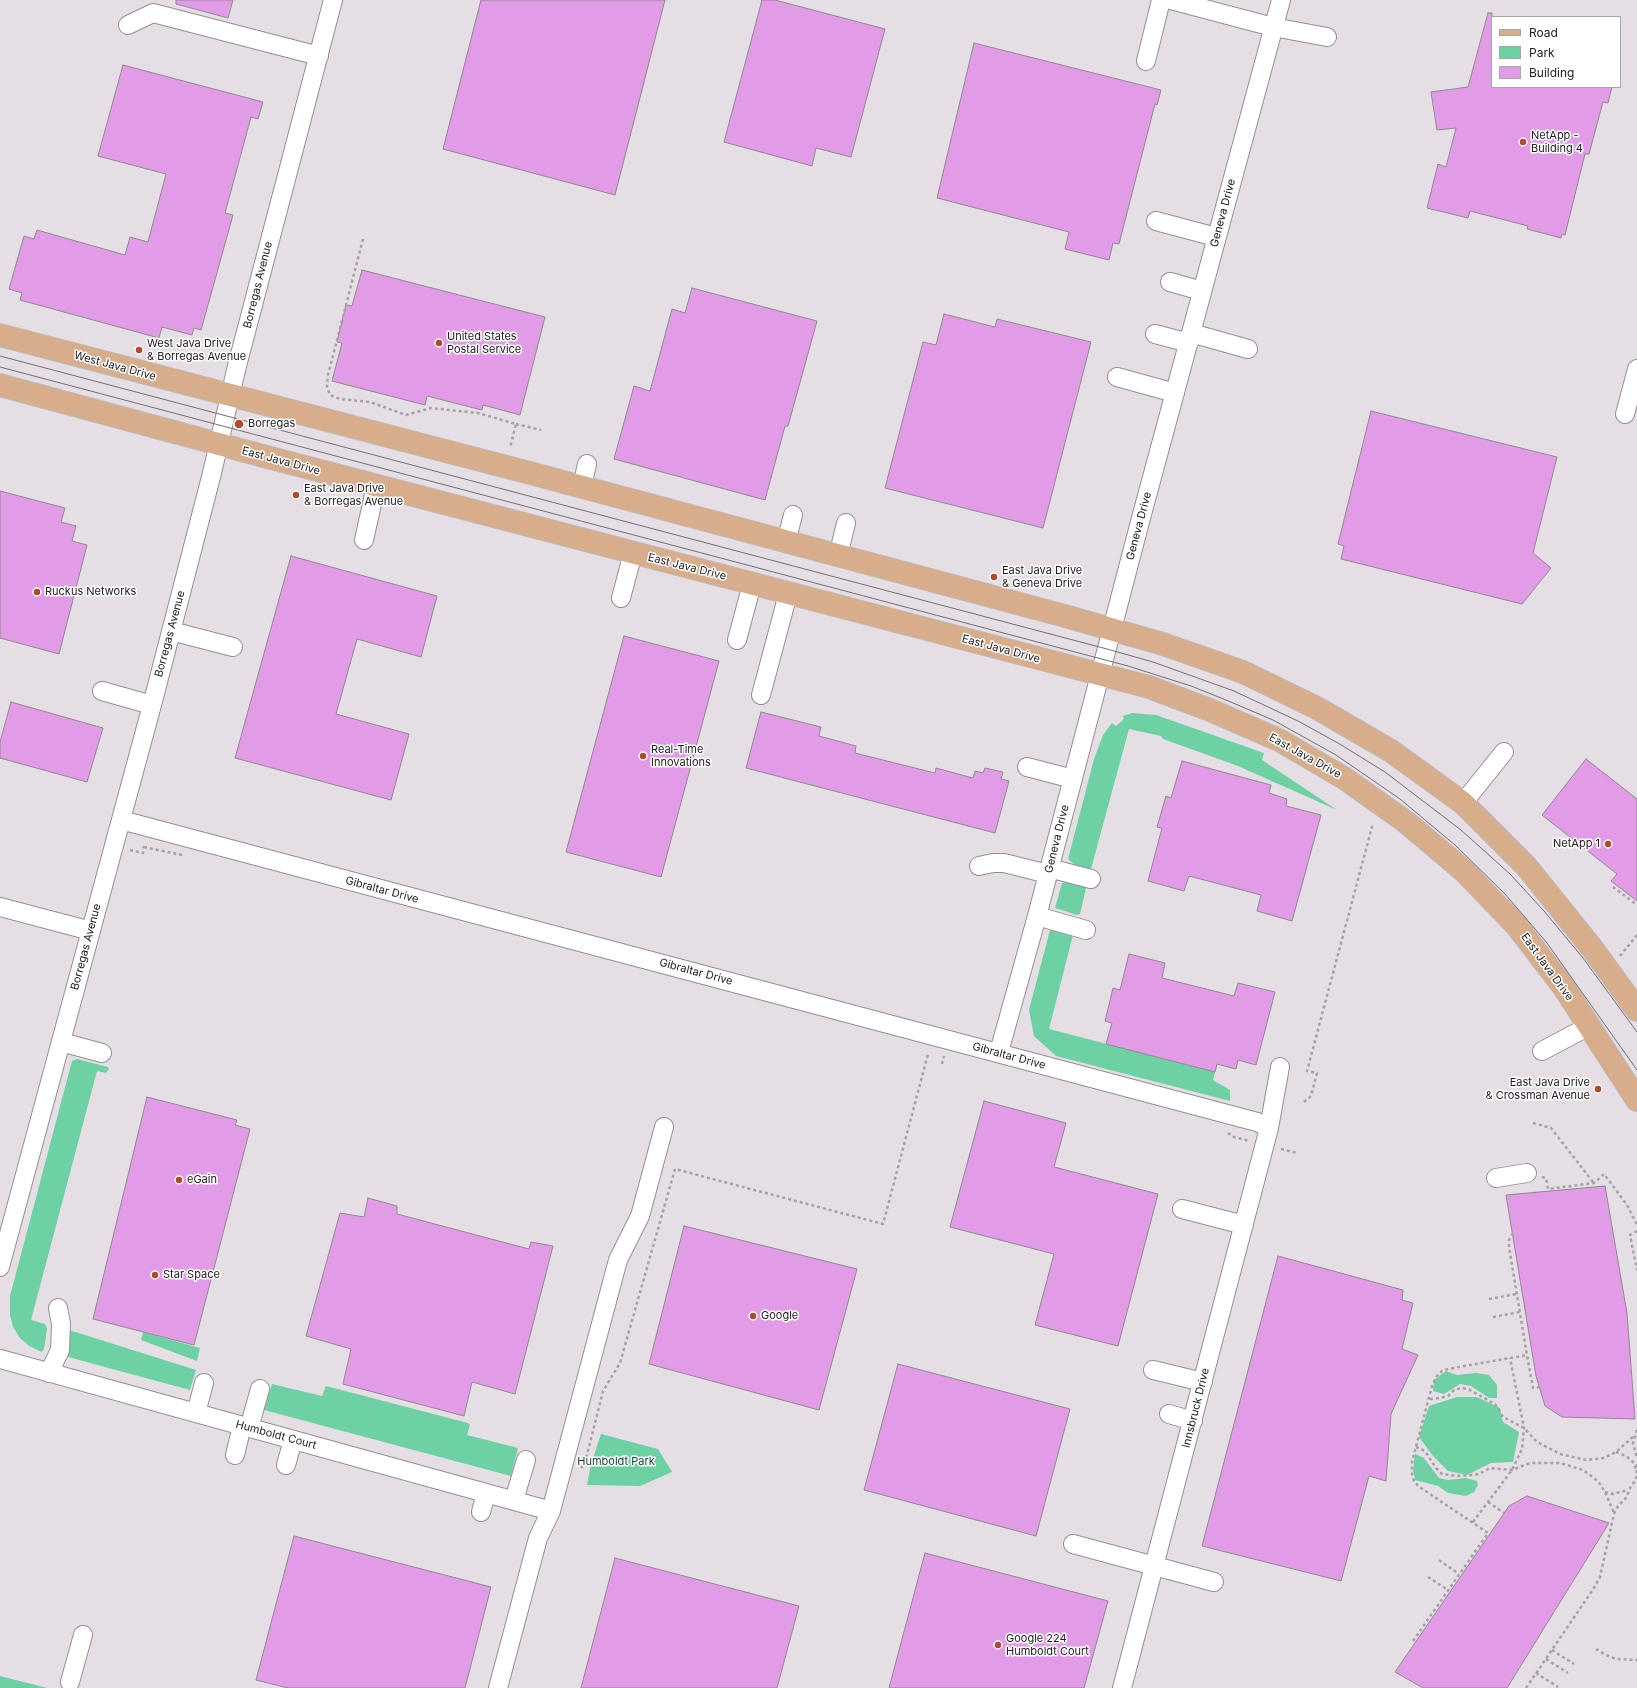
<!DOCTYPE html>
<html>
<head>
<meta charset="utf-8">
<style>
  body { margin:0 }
  #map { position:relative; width:1637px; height:1688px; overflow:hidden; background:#e5dfe5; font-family:Inter,sans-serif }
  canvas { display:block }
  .legend { position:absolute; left:1491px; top:16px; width:130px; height:72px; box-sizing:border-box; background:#fff; border:1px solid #a7a6a7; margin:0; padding:5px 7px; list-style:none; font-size:12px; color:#232023 }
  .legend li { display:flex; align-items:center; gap:8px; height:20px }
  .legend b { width:20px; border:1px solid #a7a6a7 }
</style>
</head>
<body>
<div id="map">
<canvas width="1637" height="1688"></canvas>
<ul class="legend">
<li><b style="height:5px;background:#d7ad8b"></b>Road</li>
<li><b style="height:11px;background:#6dd1a4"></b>Park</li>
<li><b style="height:11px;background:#e29ce7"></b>Building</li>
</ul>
</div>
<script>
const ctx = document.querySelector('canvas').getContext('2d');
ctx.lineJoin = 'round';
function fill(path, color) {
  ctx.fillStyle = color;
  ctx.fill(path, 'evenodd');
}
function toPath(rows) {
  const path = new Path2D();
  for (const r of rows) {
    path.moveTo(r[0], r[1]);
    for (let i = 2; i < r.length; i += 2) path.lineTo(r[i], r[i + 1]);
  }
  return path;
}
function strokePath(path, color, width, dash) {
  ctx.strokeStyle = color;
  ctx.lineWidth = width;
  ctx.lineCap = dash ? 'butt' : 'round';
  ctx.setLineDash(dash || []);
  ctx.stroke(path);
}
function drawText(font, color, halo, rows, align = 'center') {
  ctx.font = font + ' Inter,sans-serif';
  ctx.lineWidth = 3;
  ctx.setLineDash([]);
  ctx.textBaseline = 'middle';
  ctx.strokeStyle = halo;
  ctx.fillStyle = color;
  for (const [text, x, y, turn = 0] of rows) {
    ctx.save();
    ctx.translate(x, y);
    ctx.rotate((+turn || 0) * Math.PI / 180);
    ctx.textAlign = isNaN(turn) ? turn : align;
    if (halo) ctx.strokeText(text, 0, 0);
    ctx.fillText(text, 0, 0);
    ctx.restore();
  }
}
const green = toPath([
  [1132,713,1156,715,1264,753,1262,760,1337,810,1238,766,1163,739,1161,736,1129,729,1091,869,1075,865,1068,859,1094,759,1103,735,1112,723,1116,726,1124,719,1123,716],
  [1069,882,1085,886,1086,888,1080,914,1077,915,1055,908,1062,883],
  [1050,930,1073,935,1049,1029,1215,1072,1213,1080,1230,1090,1230,1101,1056,1056,1034,1036,1029,1010],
  [77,1059,108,1067,109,1069,106,1073,97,1071,31,1320,45,1324,47,1329,44,1349,42,1352,29,1346,20,1338,13,1327,10,1315,10,1296,72,1061],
  [69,1330,196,1370,190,1390,68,1357],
  [143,1332,200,1348,197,1361,141,1340],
  [1446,1371,1457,1375,1476,1373,1489,1375,1497,1385,1497,1398,1489,1398,1471,1386,1460,1384,1444,1394,1433,1391,1434,1380],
  [272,1384,322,1396,326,1386,468,1423,470,1425,467,1435,518,1448,511,1476,264,1410],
  [1457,1397,1477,1397,1500,1408,1503,1422,1519,1432,1513,1462,1491,1463,1467,1475,1448,1471,1433,1456,1419,1437,1429,1406],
  [601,1434,658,1449,672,1472,640,1486,587,1485,591,1464],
  [1415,1454,1424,1458,1439,1478,1448,1480,1466,1478,1477,1481,1478,1485,1474,1492,1466,1496,1448,1493,1438,1486,1415,1480,1413,1470],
  [0,1676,47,1688,0,1688]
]);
const building = toPath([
  [176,0,233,0,228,18,176,4,176,0],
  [481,0,665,0,615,195,443,149,481,0],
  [762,0,775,0,885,29,851,157,816,148,812,166,724,142,762,0],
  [1488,13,1492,13,1492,87,1612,87,1608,103,1603,102,1589,154,1585,154,1565,235,1562,234,1561,238,1527,229,1528,226,1470,211,1468,218,1427,208,1438,164,1446,167,1456,128,1437,130,1431,92,1468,87,1488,13],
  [974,43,1161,90,1157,105,1155,104,1119,244,1113,243,1109,260,1065,249,1069,232,937,198,974,43],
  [123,65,263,102,258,119,251,117,225,213,233,215,201,330,194,328,192,335,162,327,159,338,20,300,22,293,9,289,24,236,34,239,37,230,125,255,130,237,148,242,166,174,98,156,123,65],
  [362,270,545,317,520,415,483,405,482,410,427,396,425,405,332,381,342,343,337,342,346,305,352,306,362,270],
  [692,288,817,321,788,426,785,426,765,500,614,459,634,386,650,391,672,309,685,313,692,288],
  [944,314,995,327,997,319,1091,342,1043,528,885,488,923,342,936,345,944,314],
  [1371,411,1557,457,1533,553,1551,568,1522,604,1341,559,1344,546,1338,544,1371,411],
  [0,491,65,508,61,522,76,526,72,541,87,545,59,654,0,638,0,491],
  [291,556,437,596,421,657,357,639,336,714,409,734,391,800,235,758,291,556],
  [624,636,719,661,661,877,566,852,624,636],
  [11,702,103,728,87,782,0,758,0,742,11,702],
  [761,712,821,727,819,736,856,746,855,753,935,773,936,768,973,778,975,771,983,773,985,768,1003,772,1001,779,1009,781,995,833,746,768,761,712],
  [1586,759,1637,799,1637,901,1611,881,1617,874,1542,815,1586,759],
  [1182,761,1271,785,1269,793,1287,799,1286,806,1321,815,1292,921,1257,911,1261,895,1189,876,1184,891,1148,881,1162,828,1157,827,1166,796,1171,798,1182,761],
  [1129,954,1165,963,1162,978,1234,996,1238,983,1275,992,1256,1065,1238,1060,1236,1069,1217,1064,1215,1072,1106,1044,1112,1023,1105,1021,1113,988,1120,990,1129,954],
  [147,1097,237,1120,235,1125,250,1129,194,1345,93,1319,147,1097],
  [984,1101,1066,1123,1054,1167,1158,1194,1118,1346,1035,1325,1054,1254,950,1227,984,1101],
  [1605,1186,1627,1313,1635,1419,1562,1417,1545,1406,1536,1376,1506,1195,1605,1186],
  [368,1198,397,1206,397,1214,529,1249,531,1242,553,1246,515,1394,472,1382,464,1416,343,1384,351,1349,306,1336,340,1213,364,1217,368,1198],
  [684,1226,857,1269,819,1410,649,1364,684,1226],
  [1278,1256,1403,1290,1402,1300,1413,1303,1402,1349,1418,1355,1391,1414,1386,1481,1369,1476,1341,1581,1202,1546,1278,1256],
  [898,1364,1070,1409,1036,1536,864,1490,898,1364],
  [1527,1496,1609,1523,1507,1688,1423,1688,1395,1672,1509,1506,1527,1496],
  [294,1536,491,1587,465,1688,288,1688,256,1680,294,1536],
  [925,1553,1108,1601,1084,1688,889,1688,925,1553],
  [615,1558,799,1606,777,1688,581,1688,615,1558]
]);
const path = toPath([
  [363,239,328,375,327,387,330,395,340,399,370,402,406,415,431,408,478,413,516,424,510,448],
  [516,424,541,430],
  [144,847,182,855],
  [130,850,143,853,144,846],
  [1613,887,1637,905],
  [1620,956,1637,935],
  [942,1064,944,1056],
  [1304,1102,1311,1096,1317,1073,1307,1071,1373,823],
  [1533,1123,1551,1128,1593,1182],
  [1228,1133,1234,1137,1249,1141],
  [1281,1149,1297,1153],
  [1542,1177,1546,1178,1548,1189,1594,1183,1604,1174,1627,1205,1637,1225],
  [1637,1231,1630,1235,1637,1270],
  [1513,1233,1509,1240,1509,1247,1527,1355,1533,1388,1540,1387],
  [1489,1299,1517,1294],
  [1493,1317,1520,1312],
  [1430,1399,1440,1398,1448,1396,1454,1390,1461,1388,1468,1389,1495,1404,1503,1417,1524,1428,1537,1442,1560,1454,1586,1460,1604,1458,1616,1452,1635,1435],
  [1637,1430,1633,1443,1637,1459],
  [1416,1447,1425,1451,1436,1468,1442,1474,1457,1476,1473,1475,1479,1474,1490,1468,1512,1470,1530,1463,1560,1463,1583,1470,1598,1481,1605,1492,1614,1513],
  [1616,1452,1626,1456,1633,1462,1636,1469],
  [581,1468,585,1463,603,1391,620,1363,675,1169,883,1224,928,1054],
  [1605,1492,1613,1494,1628,1490],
  [1488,1502,1504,1513],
  [1473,1522,1512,1470,1522,1449,1524,1428,1510,1358],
  [1439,1560,1459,1574],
  [1428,1577,1448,1590],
  [1413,1641,1488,1533,1421,1488,1415,1483,1412,1476,1412,1462,1432,1386,1437,1376,1442,1371,1448,1369,1527,1355],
  [1596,1649,1606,1655,1616,1659,1637,1660],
  [1552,1650,1574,1664],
  [1546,1659,1568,1673],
  [1536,1673,1558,1687],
  [1526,1688,1594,1588,1600,1577,1614,1514,1618,1506,1627,1497,1629,1490,1636,1479,1637,1463]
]);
const minor = toPath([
  [1171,0,1273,27,1327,37],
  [128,25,153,13,319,56],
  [1146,61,1161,0],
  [1156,221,1216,237],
  [1170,282,1202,291],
  [1191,333,1248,349],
  [1155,334,1189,343],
  [1117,377,1175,393],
  [1625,414,1637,369],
  [582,487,587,464],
  [364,540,376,486],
  [786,542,793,515],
  [838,556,846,523],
  [621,598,633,553],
  [171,631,233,647],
  [737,640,752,584],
  [102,691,152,705],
  [761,695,788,594],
  [1027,767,1073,779],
  [1463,803,1504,752],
  [121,820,1257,1122,1269,1128],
  [979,866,993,863,1004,863,1048,874],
  [1049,868,1091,879],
  [0,907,91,931],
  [1037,916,1086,930],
  [61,1042,102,1053],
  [1542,1051,1589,1026],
  [999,1052,1037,916,1141,518,1281,0],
  [1496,1178,1527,1173],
  [1182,1209,1244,1225],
  [0,1267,152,705,211,477,237,366,333,0],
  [0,1359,551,1511],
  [1153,1370,1203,1382],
  [49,1373,60,1350,61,1324,58,1308],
  [196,1413,204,1383],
  [1169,1414,1193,1421],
  [249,1428,260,1389],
  [235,1455,242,1426],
  [286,1465,293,1440],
  [514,1500,526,1460],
  [481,1512,486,1493],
  [1073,1544,1214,1582],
  [70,1682,83,1635],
  [498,1688,538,1538,551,1511,618,1260,640,1216,664,1127],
  [1122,1688,1269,1128,1280,1067]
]);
const major = toPath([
  [0,335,530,473,1065,616,1163,644,1243,672,1317,708,1391,751,1463,803,1526,866,1592,948,1637,1010],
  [0,385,267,457,1149,687,1210,710,1279,740,1344,778,1406,822,1464,871,1516,925,1563,986,1637,1100]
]);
const tram = toPath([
  [0,356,1107,649,1153,662,1234,691,1298,721,1338,743,1385,772,1461,830,1510,874,1544,911,1583,958,1637,1032],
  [0,367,1128,666,1191,686,1226,700,1273,720,1336,755,1400,799,1455,845,1505,894,1547,943,1637,1070]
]);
const markers = [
  [1523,142,4,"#b24a27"],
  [439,343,4,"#b24a27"],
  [139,350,4,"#b24a27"],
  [239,424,5,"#b24a27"],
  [296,495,4,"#b24a27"],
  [994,577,4,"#b24a27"],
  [37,592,4,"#b24a27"],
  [643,756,4,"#b24a27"],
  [1608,844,4,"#b24a27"],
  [1598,1089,4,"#b24a27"],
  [179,1180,4,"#b24a27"],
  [155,1275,4,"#b24a27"],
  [753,1316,4,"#b24a27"],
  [998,1645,4,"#b24a27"]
];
const poiNames = [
  ["NetApp -",1531,136],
  ["Building 4",1531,149],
  ["United States",447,337],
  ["Postal Service",447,350],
  ["West Java Drive",147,344],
  ["& Borregas Avenue",147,357],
  ["Borregas",248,424],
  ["East Java Drive",304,489],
  ["& Borregas Avenue",304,502],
  ["East Java Drive",1002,571],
  ["& Geneva Drive",1002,584],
  ["Ruckus Networks",45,592],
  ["Real-Time",651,750],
  ["Innovations",651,763],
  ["NetApp 1",1600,844,"right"],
  ["East Java Drive",1590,1083,"right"],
  ["& Crossman Avenue",1590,1096,"right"],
  ["eGain",187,1180],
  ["Star Space",163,1275],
  ["Google",761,1316],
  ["Google 224",1006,1639],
  ["Humboldt Court",1006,1652]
];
const streetNames = [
  ["Geneva Drive",1223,213,-75],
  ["Borregas Avenue",258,285,-76],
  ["West Java Drive",115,366,15],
  ["East Java Drive",281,461,15],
  ["Geneva Drive",1139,526,-75],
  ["East Java Drive",687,567,14],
  ["Borregas Avenue",170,634,-75],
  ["East Java Drive",1001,649,15],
  ["East Java Drive",1305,756,29],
  ["Geneva Drive",1057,839,-76],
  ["Gibraltar Drive",382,890,15],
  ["Borregas Avenue",86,947,-75],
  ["East Java Drive",1547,967,54],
  ["Gibraltar Drive",696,972,15],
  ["Gibraltar Drive",1009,1056,15],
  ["Innsbruck Drive",1196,1408,-76],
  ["Humboldt Court",276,1435,15]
];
const parkNames = [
  ["Humboldt Park",616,1462]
];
fill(green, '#6dd1a4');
fill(building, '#e29ce7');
strokePath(building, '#8e898e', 1);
strokePath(minor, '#958f95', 20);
strokePath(major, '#bdbcbd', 24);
strokePath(path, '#a6a1a6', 2.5, [3, 3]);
strokePath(minor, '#fff', 18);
strokePath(major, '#d7ad8b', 22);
strokePath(tram, '#726e72', 1);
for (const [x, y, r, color] of markers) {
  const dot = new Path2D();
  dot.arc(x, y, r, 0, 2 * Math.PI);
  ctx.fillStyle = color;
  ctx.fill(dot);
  strokePath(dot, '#fff', 1.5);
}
drawText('11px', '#232023', '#fff', poiNames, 'left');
drawText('11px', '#232023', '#fff', streetNames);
drawText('11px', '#134330', '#fff', parkNames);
</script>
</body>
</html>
